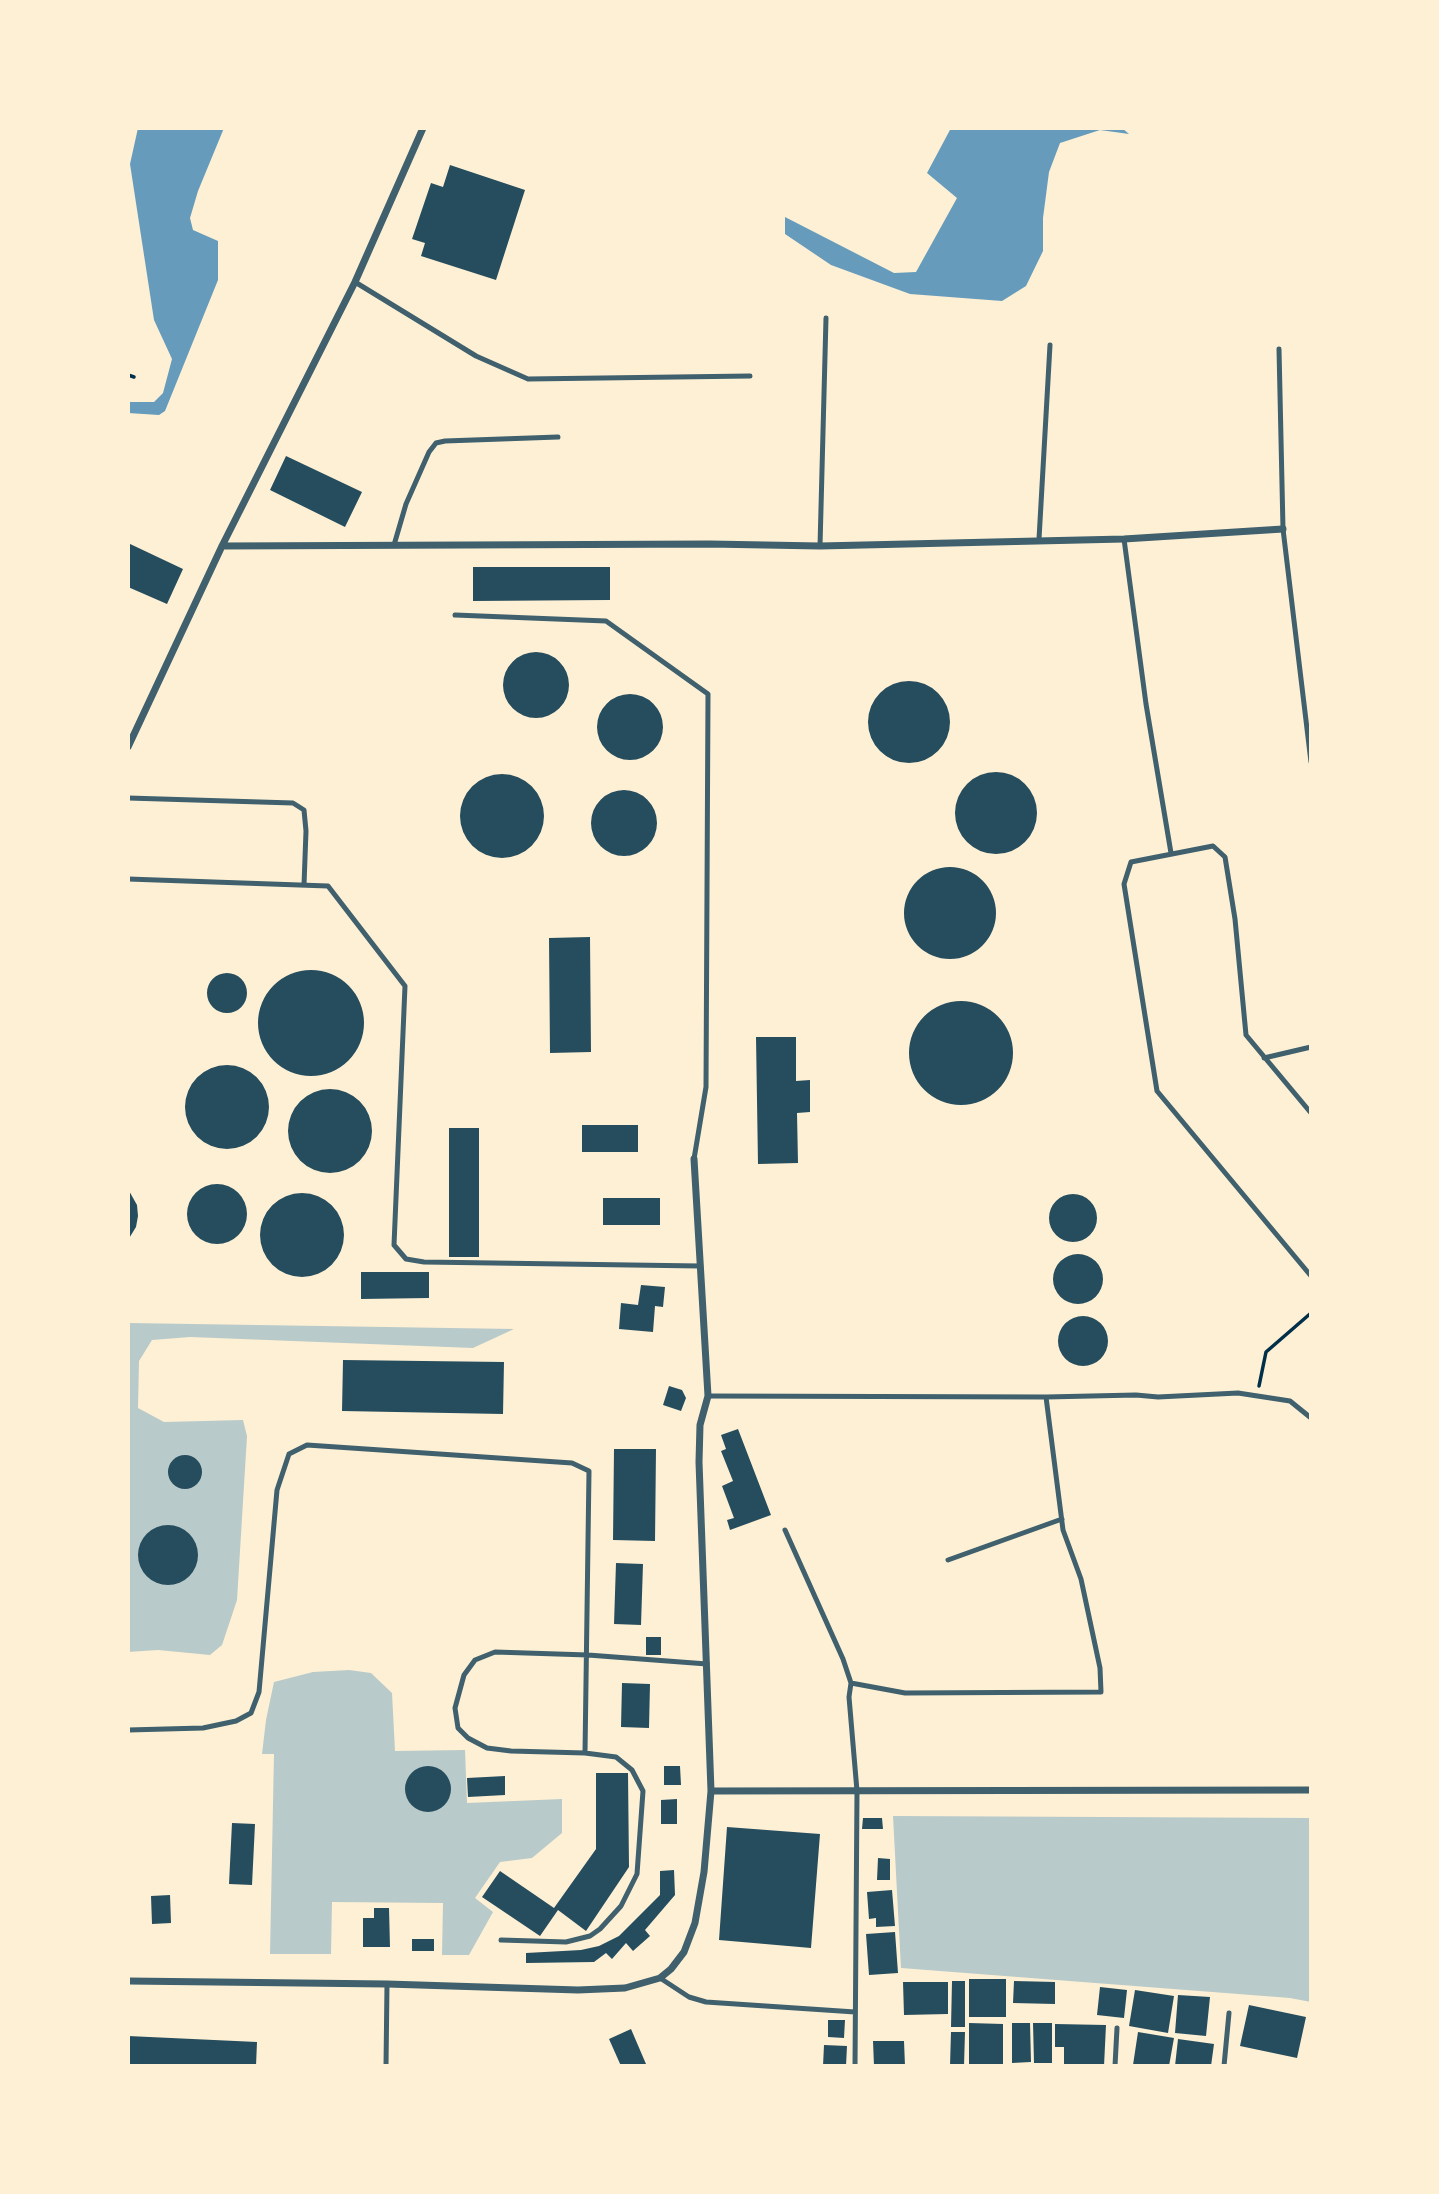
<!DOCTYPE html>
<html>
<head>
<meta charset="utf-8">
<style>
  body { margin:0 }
  #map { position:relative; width:1439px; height:2194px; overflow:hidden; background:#fdf0d5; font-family:"Public Sans",sans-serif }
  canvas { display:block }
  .frame { position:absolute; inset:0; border:130px solid #fdf0d5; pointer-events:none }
</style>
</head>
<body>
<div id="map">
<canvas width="1439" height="2194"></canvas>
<div class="frame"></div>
</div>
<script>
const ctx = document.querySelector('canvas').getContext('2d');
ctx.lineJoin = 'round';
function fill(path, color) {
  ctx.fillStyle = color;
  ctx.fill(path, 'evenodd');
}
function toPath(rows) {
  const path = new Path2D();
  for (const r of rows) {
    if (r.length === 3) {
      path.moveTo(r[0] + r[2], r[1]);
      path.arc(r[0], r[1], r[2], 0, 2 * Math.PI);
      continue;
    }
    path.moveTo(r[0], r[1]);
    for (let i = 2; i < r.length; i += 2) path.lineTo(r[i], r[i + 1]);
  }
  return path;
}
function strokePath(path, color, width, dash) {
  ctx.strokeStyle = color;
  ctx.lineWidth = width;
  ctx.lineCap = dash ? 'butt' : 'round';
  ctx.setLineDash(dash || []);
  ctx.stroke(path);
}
const green = toPath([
  [128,1323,514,1329,473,1348,190,1337,152,1340,139,1361,138,1408,164,1422,243,1420,247,1436,237,1600,222,1645,210,1655,158,1650,128,1652],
  [349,1670,371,1673,392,1693,395,1751,465,1750,467,1803,562,1799,562,1833,532,1858,500,1862,475,1898,493,1912,469,1955,442,1955,443,1903,332,1902,331,1954,270,1954,274,1754,262,1754,266,1720,274,1682,313,1672],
  [893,1816,1311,1818,1311,2002,1290,1998,901,1968]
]);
const water = toPath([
  [138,128,224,128,198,191,190,218,193,230,218,241,218,280,165,411,159,415,128,413,128,402,154,402,163,393,172,359,154,320,130,164],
  [951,128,1122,128,1129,134,1100,130,1060,143,1049,172,1043,218,1043,251,1026,286,1002,301,910,294,831,265,785,234,785,217,894,273,916,272,957,198,927,173]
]);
const building = toPath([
  [450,165,525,190,496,280,421,256,425,243,412,239,431,183,443,187],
  [286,456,362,492,345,527,270,490],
  [128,543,183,569,167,604,128,587],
  [473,567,610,567,610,600,473,601],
  [536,685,33],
  [909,722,41],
  [630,727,33],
  [996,813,41],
  [502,816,42],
  [624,823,33],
  [950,913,46],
  [590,937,591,1052,550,1053,549,938],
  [311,1023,53],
  [227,993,20],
  [961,1053,52],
  [756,1037,796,1037,796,1081,810,1080,810,1112,797,1113,798,1163,758,1164],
  [227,1107,42],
  [330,1131,42],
  [582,1125,638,1125,638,1152,582,1152],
  [449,1128,479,1128,479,1257,449,1257],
  [217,1214,30],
  [128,1189,137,1205,138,1216,136,1227,128,1240],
  [302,1235,42],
  [1073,1218,24],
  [603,1198,660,1198,660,1225,603,1225],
  [1078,1279,25],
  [361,1272,429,1272,429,1298,361,1299],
  [641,1285,665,1287,663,1307,655,1306,653,1332,619,1329,621,1303,638,1305],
  [1083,1341,25],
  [343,1360,504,1362,503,1414,342,1411],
  [669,1386,682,1390,686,1398,681,1411,663,1405],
  [738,1429,771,1515,730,1530,727,1520,734,1518,722,1486,733,1481,721,1451,726,1449,721,1435],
  [614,1449,656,1449,655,1541,613,1540],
  [185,1472,17],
  [168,1555,30],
  [616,1563,643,1564,641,1625,614,1624],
  [646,1637,661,1637,661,1655,646,1655],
  [622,1683,650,1684,649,1728,621,1727],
  [664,1766,680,1766,681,1785,664,1785],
  [428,1789,23],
  [596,1773,628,1773,629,1867,586,1931,558,1910,540,1936,482,1897,500,1871,554,1908,596,1849],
  [505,1776,505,1795,468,1797,467,1778],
  [677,1799,677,1824,661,1824,661,1800],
  [863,1818,882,1818,883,1829,862,1829],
  [232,1823,255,1824,252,1885,229,1884],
  [727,1827,820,1834,811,1948,719,1940],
  [878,1858,890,1859,890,1880,877,1880],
  [674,1870,675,1895,645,1930,650,1936,633,1951,626,1943,612,1959,606,1953,594,1962,526,1963,526,1953,581,1950,599,1946,619,1936,660,1895,660,1871],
  [892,1890,895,1926,876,1927,876,1918,869,1919,867,1892],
  [170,1895,171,1923,152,1924,151,1896],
  [374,1908,389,1908,390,1947,363,1947,363,1918,374,1918],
  [895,1932,898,1973,869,1975,866,1934],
  [412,1939,434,1939,434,1951,412,1951],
  [969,1979,1006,1979,1006,2017,969,2017],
  [952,1981,965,1981,965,2027,951,2027],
  [1014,1981,1055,1982,1055,2004,1013,2003],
  [903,1982,948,1982,948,2014,904,2015],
  [1100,1987,1127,1990,1124,2018,1097,2015],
  [1135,1990,1174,1996,1168,2033,1129,2026],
  [1178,1995,1210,1997,1206,2036,1175,2033],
  [1249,2005,1306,2017,1297,2058,1240,2046],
  [828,2020,845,2020,844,2038,828,2037],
  [969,2023,1003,2024,1003,2064,969,2064],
  [1012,2023,1030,2023,1031,2062,1012,2063],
  [1033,2023,1052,2023,1052,2063,1034,2063],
  [1055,2024,1106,2025,1104,2066,1064,2066,1064,2047,1055,2047],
  [631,2029,646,2064,641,2066,621,2066,609,2039],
  [951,2032,965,2032,964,2066,950,2066],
  [1138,2032,1174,2038,1169,2066,1133,2065],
  [128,2036,257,2042,256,2066,128,2066],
  [1178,2039,1214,2044,1211,2066,1175,2066],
  [873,2041,904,2041,905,2066,874,2066],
  [824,2045,847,2046,846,2066,823,2066]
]);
const path = toPath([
  [128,375,134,377],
  [1259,1386,1266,1352,1311,1313]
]);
const service = toPath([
  [355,282,476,356,528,379,750,376],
  [1279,349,1283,529,1311,762],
  [1039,539,1050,345],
  [1124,539,1146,704,1171,853],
  [394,545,406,504,429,452,436,443,445,441,558,437],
  [820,546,826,318],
  [455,615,606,621,708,694,706,1087,694,1159],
  [128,798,293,803,304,810,306,831,304,885],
  [128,879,328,886,405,986,394,1245,406,1259,424,1262,700,1266],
  [1264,1058,1311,1047],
  [1311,1113,1246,1035,1235,919,1225,857,1213,846,1131,862,1124,884,1157,1091,1311,1276],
  [708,1396,1046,1397,1136,1395,1158,1397,1238,1393,1290,1401,1311,1418],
  [785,1530,843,1659,851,1683,849,1697,857,1791,855,2066],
  [948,1560,1062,1519],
  [851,1683,905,1693,1101,1692,1100,1668,1081,1579,1063,1530,1046,1397],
  [128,1730,203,1728,236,1721,251,1713,259,1692,277,1490,289,1454,307,1445,572,1463,589,1471,585,1753],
  [501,1940,566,1942,590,1936,600,1929,621,1906,637,1874,643,1791,632,1770,616,1757,585,1753,511,1751,487,1748,468,1738,458,1728,455,1708,464,1675,475,1660,495,1652,588,1655,707,1664],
  [660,1978,689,1997,706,2002,855,2012],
  [386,2066,387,1984],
  [1115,2066,1117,2028],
  [1224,2066,1229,2013]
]);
const minor = toPath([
  [222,546,710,544,820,546,1124,539,1283,529],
  [128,747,222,546,355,282,423,128],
  [711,1791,1311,1790],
  [128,1981,387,1984,578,1990,625,1988,660,1978,671,1969,684,1952,695,1923,704,1872,711,1791,699,1462,700,1425,708,1396,694,1159]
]);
fill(green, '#b9caca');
fill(water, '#669bbc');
fill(building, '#264d5e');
strokePath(path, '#003049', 3.5);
strokePath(service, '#3f606c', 5);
strokePath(minor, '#3f606c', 7);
</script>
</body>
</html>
